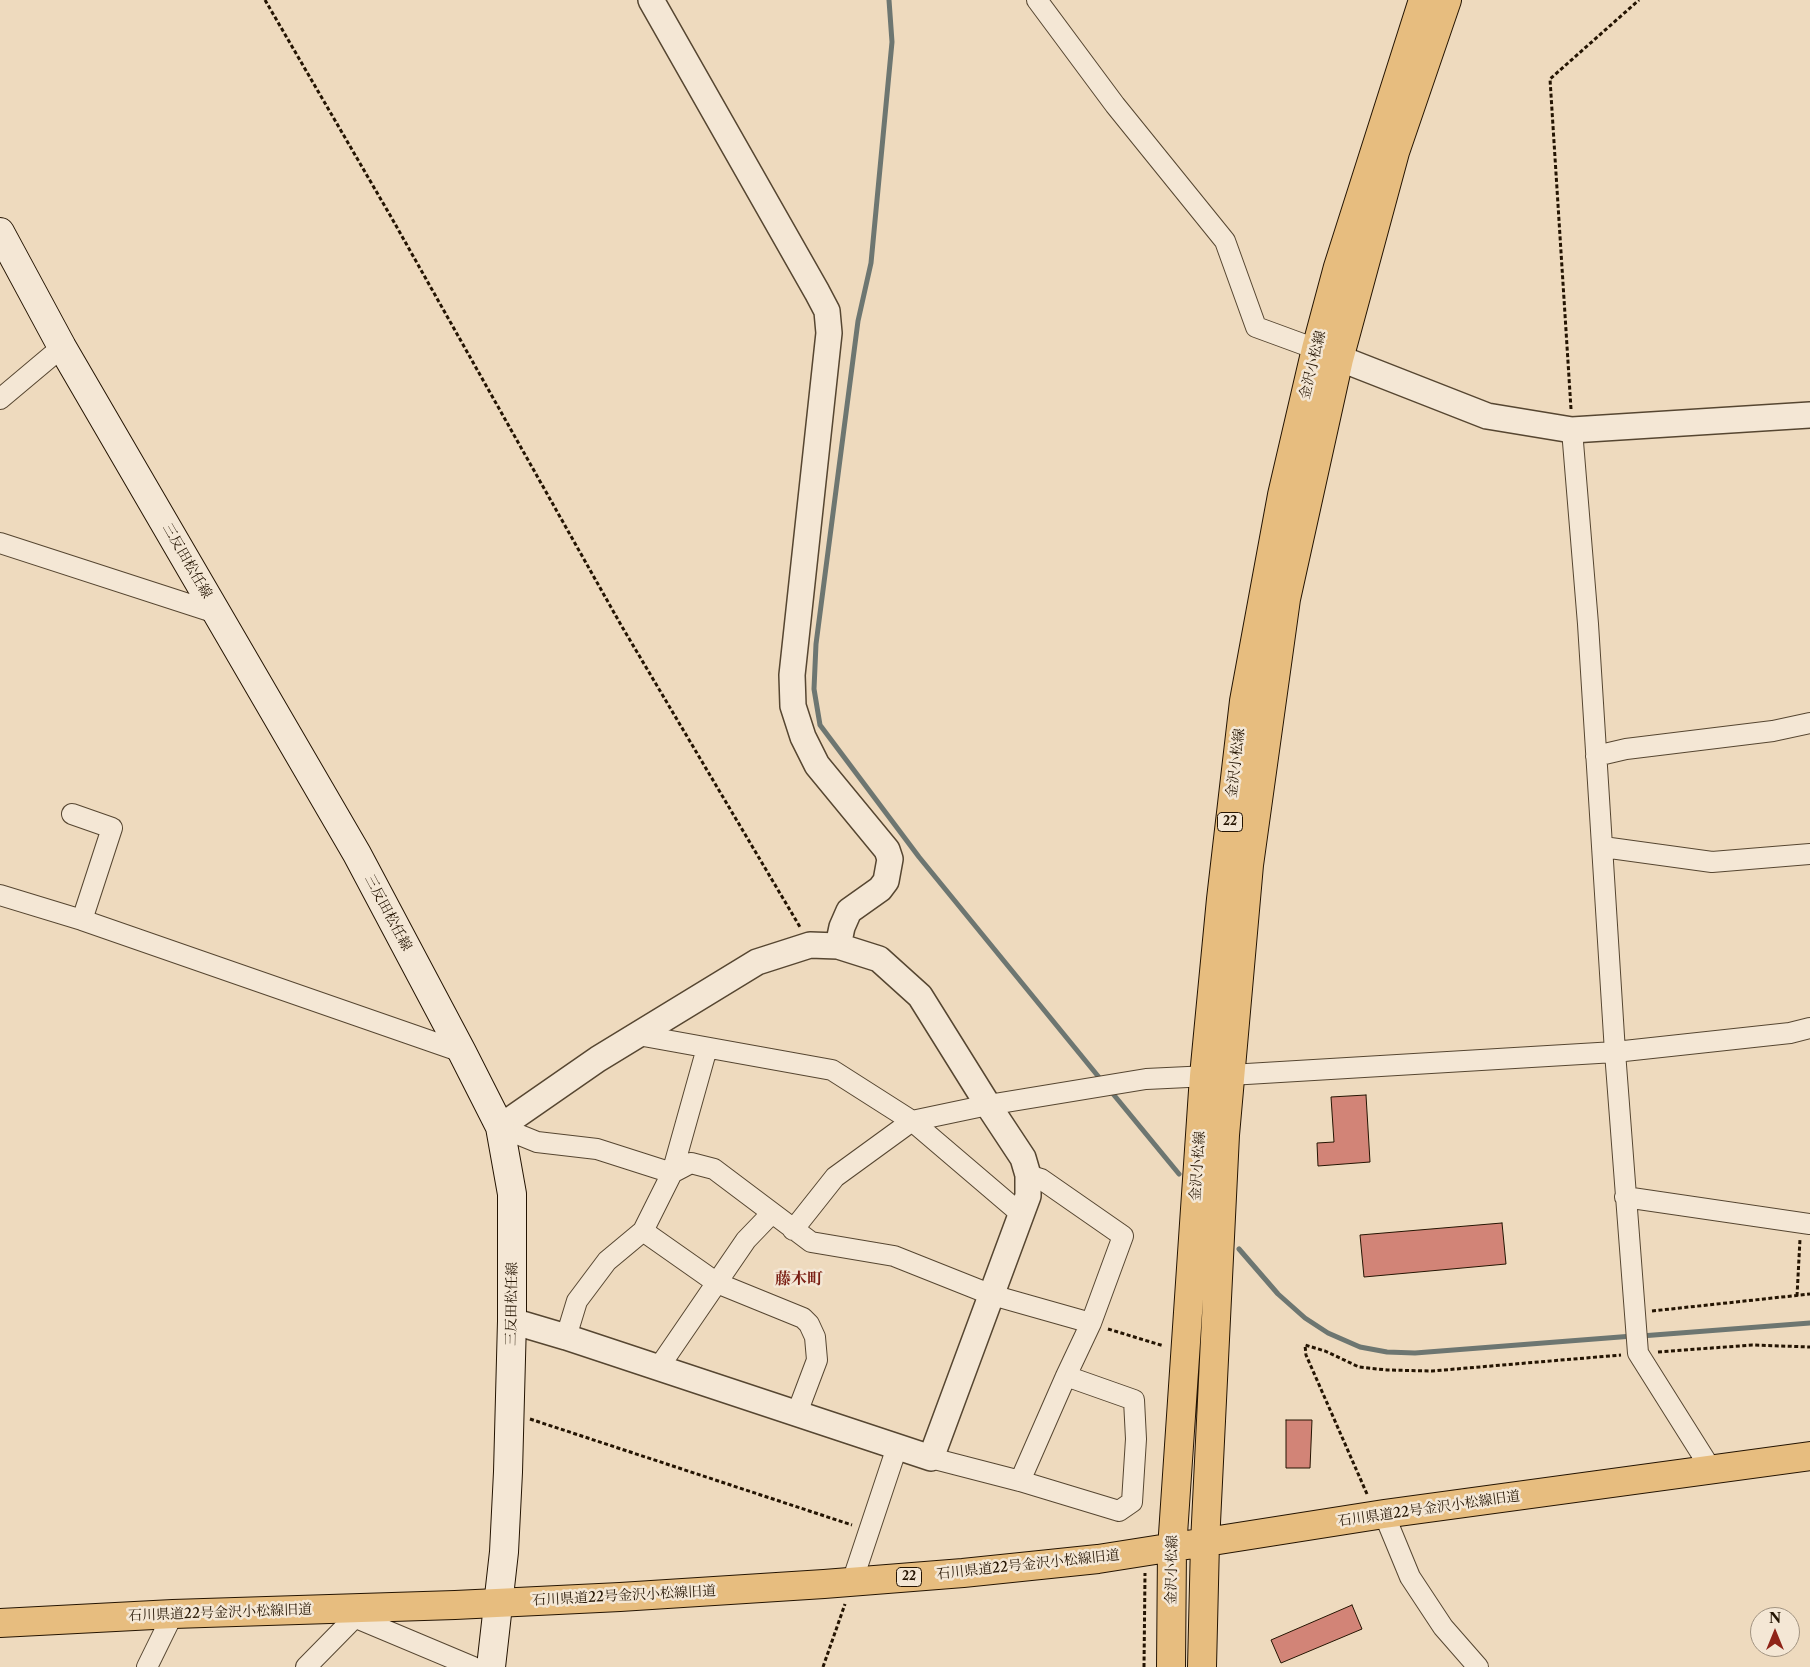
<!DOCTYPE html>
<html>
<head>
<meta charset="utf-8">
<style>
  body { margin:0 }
  #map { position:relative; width:1810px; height:1667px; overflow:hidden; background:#eedabe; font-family:"Libre Caslon Text",serif }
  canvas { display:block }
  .north { position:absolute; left:1750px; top:1607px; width:50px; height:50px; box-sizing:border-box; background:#f4e7d5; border:1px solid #a19381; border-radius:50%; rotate:0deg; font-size:14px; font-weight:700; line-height:20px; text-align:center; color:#241402 }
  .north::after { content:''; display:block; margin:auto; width:18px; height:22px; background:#8f2418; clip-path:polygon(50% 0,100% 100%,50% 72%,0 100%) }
</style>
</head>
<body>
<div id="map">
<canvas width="1810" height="1667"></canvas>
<div class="north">N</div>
</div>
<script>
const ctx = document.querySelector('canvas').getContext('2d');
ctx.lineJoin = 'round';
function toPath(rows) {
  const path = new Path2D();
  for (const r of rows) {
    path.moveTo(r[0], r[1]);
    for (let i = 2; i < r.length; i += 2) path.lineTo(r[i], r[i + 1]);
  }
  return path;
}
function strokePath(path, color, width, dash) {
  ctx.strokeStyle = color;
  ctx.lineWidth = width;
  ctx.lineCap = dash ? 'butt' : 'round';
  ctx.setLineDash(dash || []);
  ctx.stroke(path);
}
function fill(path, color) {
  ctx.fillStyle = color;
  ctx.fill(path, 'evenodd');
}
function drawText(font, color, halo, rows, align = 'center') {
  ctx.font = font + ' "Libre Caslon Text","Noto Serif JP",serif';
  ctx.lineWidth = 5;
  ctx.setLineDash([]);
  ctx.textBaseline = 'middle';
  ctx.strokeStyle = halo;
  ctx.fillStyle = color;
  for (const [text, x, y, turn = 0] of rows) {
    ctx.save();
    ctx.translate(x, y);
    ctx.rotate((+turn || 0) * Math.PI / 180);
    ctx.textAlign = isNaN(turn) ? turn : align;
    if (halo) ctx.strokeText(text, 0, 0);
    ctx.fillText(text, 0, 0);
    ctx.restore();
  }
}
const stream = toPath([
  [889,0,892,42,871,263,858,321,816,644,814,689,820,725,919,857,1102,1081],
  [1109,1089,1179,1174],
  [1239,1249,1278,1294,1305,1318,1328,1333,1360,1347,1387,1352,1415,1353,1633,1336],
  [1641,1336,1810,1323]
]);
const building = toPath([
  [1366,1095,1370,1162,1318,1166,1317,1143,1334,1142,1331,1097,1366,1095],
  [1502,1223,1506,1264,1364,1277,1360,1235,1502,1223],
  [1286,1420,1312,1420,1310,1468,1286,1468,1286,1420],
  [1352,1605,1362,1629,1281,1663,1271,1640,1352,1605]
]);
const path = toPath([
  [265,0,390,215,621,625,800,927],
  [1571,409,1550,79,1639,0],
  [1797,1296,1800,1239],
  [1652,1311,1810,1294],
  [1108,1329,1164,1346],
  [1658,1352,1752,1345,1810,1347],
  [530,1419,852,1525],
  [1367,1494,1306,1355,1305,1345,1325,1351,1359,1367,1387,1370,1432,1371,1621,1355],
  [823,1667,845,1604],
  [1144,1667,1145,1573]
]);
const minor = toPath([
  [1037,0,1115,105,1225,241,1256,327,1316,349],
  [0,399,62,347],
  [1572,430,1588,624,1615,1052,1638,1353,1711,1469],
  [0,543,219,614],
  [1596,756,1626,749,1773,731,1810,723],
  [72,814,112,828,82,920],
  [1603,847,1712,862,1810,854],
  [0,895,82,920,462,1052],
  [638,1035,832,1070,912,1121,1021,1214],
  [500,1127,537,1142,597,1149,672,1173,691,1163,714,1169,811,1242,894,1256,992,1295,1091,1323],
  [1028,1175,1041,1179,1123,1236,1091,1323,1066,1376],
  [1625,1197,1810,1224],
  [793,1230,835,1177,912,1121,988,1105,1146,1079,1230,1075,1615,1052,1790,1033,1810,1028],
  [643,1231,717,1283,803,1318,809,1324,815,1337,817,1360,797,1413],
  [566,1337,577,1301,607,1261,643,1231,672,1173,707,1048],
  [659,1367,746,1240,771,1214],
  [931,1458,1020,1481,1119,1511,1132,1502,1136,1439,1134,1400,1066,1376,1020,1481],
  [1384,1514,1410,1577,1443,1627,1478,1667],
  [852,1582,897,1447],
  [354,1617,473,1667],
  [147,1667,173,1614],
  [306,1667,364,1608]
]);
const tertiary = toPath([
  [651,0,817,292,827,311,829,333,792,675,793,706,803,737,817,765,887,850,890,859,886,881,880,889,849,911,842,927,838,946],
  [1321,351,1487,416,1572,430,1810,415],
  [500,1127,598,1059,757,962,810,945,838,946,879,959,920,996,988,1105,1023,1158,1028,1175,1028,1196,931,1458,566,1337,512,1321]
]);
const secondary = toPath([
  [0,232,62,347,357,854,462,1052,500,1127,512,1194,512,1321,508,1472,504,1552,491,1667]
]);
const primary = toPath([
  [0,1623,173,1614,455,1605,620,1597,824,1584,963,1573,1098,1559,1384,1514,1810,1456],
  [1171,1667,1172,1549,1204,1076,1221,899,1244,701,1282,495,1316,349,1338,267,1423,0],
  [1202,1667,1205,1543,1225,1135,1249,865,1286,599,1339,359,1395,152,1447,0]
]);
const shields = [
  [1230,822,25],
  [909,1577,25]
];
const shieldNames = [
  ["22",1230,822],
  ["22",909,1577]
];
const streetNames = [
  ["金沢小松線",1313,365,-76],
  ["三反田松任線",187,561,60],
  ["金沢小松線",1236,763,-83],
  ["三反田松任線",388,913,62],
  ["金沢小松線",1198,1166,-86],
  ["三反田松任線",512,1304,-89],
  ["石川県道22号金沢小松線旧道",1429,1509,-8],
  ["石川県道22号金沢小松線旧道",1028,1565,-6],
  ["金沢小松線",1172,1570,-89],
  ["石川県道22号金沢小松線旧道",624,1596,-3],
  ["石川県道22号金沢小松線旧道",220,1613,-2]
];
const quarterNames = [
  ["藤木町",799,1279]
];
strokePath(stream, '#6d7671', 5);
fill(building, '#d28477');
strokePath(building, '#241402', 1);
strokePath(minor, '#564631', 22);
strokePath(tertiary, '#564631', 28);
strokePath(secondary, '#241402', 30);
strokePath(primary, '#241402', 30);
strokePath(path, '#241402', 3, [4, 2.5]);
strokePath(minor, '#f4e7d5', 20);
strokePath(tertiary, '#f4e7d5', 25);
strokePath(secondary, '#f4e7d5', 28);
strokePath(primary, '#e7bd7f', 28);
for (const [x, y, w] of shields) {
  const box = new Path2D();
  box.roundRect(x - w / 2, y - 9.5, w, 19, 4);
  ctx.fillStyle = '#f4e7d5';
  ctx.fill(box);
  strokePath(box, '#241402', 1);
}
drawText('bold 12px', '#241402', null, shieldNames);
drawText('14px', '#241402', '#f4e7d5', streetNames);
drawText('bold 16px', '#7a1f14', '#f4e7d5', quarterNames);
</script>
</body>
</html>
